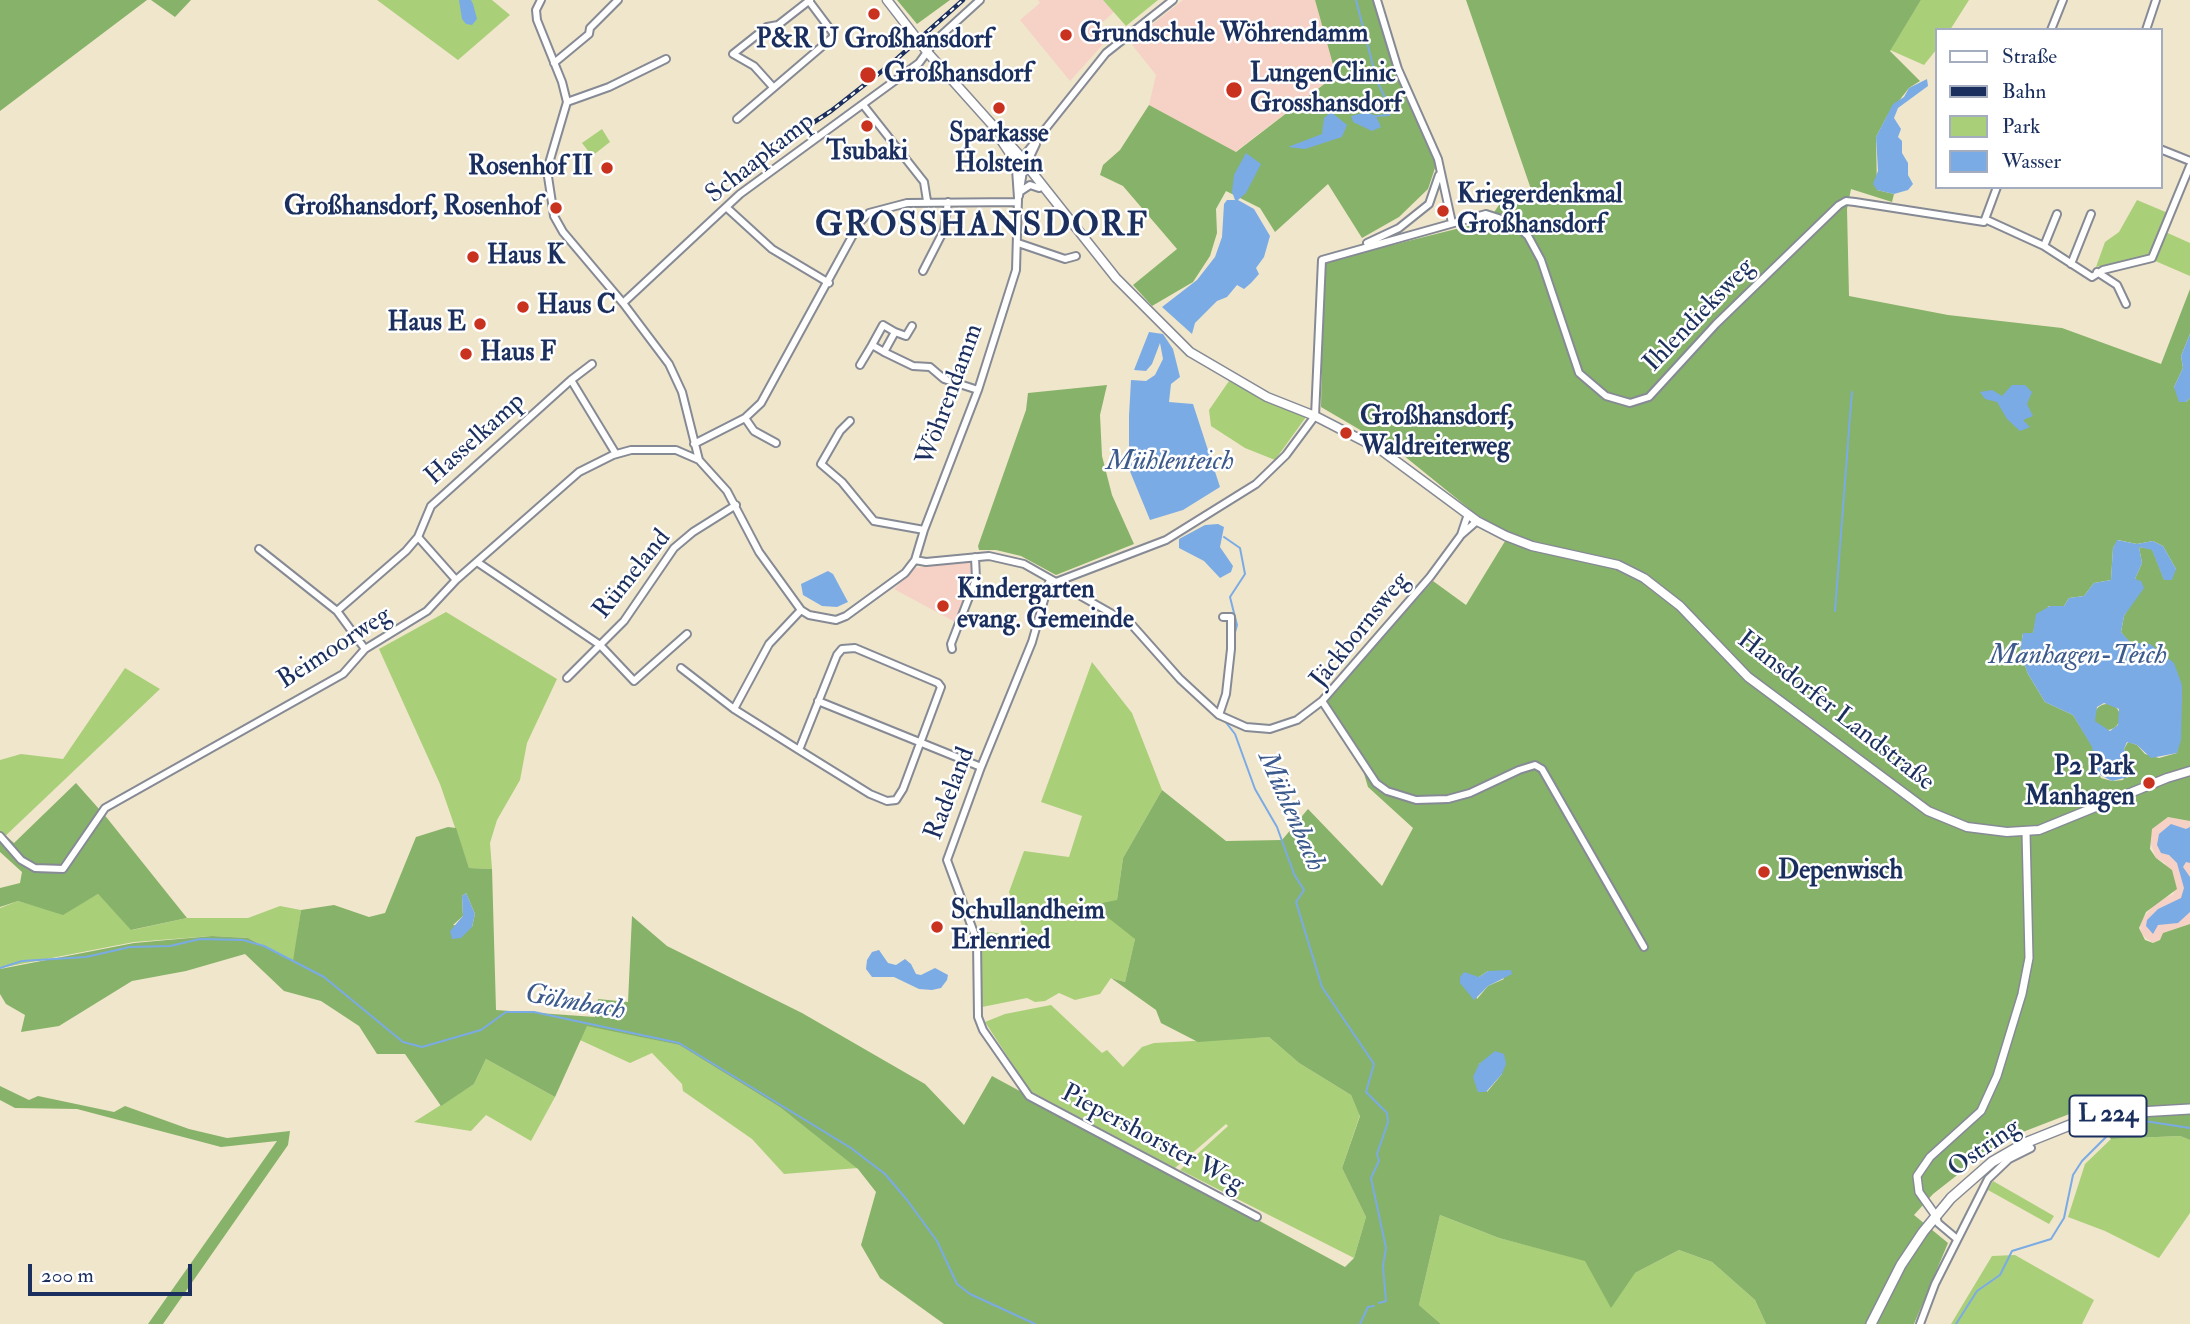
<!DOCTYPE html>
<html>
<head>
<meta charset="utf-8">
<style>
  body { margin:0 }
  #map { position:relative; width:2190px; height:1324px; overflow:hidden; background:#f0e6cc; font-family:"IM FELL Double Pica",serif }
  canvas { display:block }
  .legend { position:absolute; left:1935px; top:28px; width:228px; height:161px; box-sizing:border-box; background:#fff; border:2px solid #a4acbf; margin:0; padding:9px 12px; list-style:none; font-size:21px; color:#1b2f5e }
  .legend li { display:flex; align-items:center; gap:14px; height:35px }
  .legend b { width:35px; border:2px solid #a4acbf }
  .scale { position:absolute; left:28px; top:1264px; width:164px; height:32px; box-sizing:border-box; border:4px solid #1b2f5e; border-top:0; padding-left:9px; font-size:21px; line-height:24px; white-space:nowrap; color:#1b2f5e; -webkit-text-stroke:5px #fff; paint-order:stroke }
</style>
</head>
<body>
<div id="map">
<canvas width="2190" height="1324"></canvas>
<ul class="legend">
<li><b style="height:9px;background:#fff"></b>Straße</li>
<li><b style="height:9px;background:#1b2f5e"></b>Bahn</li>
<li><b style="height:19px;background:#aacf79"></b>Park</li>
<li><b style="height:19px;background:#7babe5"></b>Wasser</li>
</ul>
<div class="scale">200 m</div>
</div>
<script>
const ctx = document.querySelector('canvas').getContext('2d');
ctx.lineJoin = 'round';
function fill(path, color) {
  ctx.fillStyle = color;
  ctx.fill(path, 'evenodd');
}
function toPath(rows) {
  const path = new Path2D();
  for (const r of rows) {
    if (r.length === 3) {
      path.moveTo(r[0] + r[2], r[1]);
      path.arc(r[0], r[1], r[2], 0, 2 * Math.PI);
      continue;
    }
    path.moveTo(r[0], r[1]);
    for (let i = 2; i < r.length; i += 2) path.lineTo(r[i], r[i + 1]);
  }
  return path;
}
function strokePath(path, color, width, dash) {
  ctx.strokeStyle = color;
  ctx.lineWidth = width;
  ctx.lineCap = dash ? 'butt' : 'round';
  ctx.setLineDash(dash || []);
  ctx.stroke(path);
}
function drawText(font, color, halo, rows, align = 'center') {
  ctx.font = font + ' "IM FELL Double Pica",serif';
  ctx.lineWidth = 5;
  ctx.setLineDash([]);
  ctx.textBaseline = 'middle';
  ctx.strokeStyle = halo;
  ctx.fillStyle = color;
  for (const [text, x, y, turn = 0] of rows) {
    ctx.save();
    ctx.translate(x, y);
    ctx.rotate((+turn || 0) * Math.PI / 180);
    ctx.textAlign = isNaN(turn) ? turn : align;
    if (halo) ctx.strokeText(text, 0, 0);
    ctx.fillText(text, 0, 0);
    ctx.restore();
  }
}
const built = toPath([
  [1038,0,1103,0,1114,12,1096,28,1106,41,1070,81,1020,20,1040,3],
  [1183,0,1315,0,1337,74,1235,152,1149,105,1156,75,1130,42],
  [972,561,972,579,955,622,894,589,915,568],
  [2168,817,2190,821,2190,924,2163,933,2160,940,2153,943,2141,934,2140,922,2157,901,2174,894,2165,863,2156,858,2149,839,2152,829]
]);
const green = toPath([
  [377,0,492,0,510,15,458,60],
  [1103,0,1158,0,1126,26],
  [1921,0,1969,0,1950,30,1936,30,1936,50,1924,65,1890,50],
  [602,129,610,142,592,156,582,143],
  [2137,200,2168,213,2161,230,2190,243,2190,276,2146,257,2096,267,2105,242,2119,232],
  [1229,381,1306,417,1275,460,1245,448,1211,426,1209,410],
  [446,612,557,679,527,743,520,780,497,820,490,843,492,869,469,868,440,784,379,649],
  [1092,662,1132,713,1162,790,1123,858,1117,900,1135,939,1125,982,1111,978,1100,994,1075,1000,1059,993,1045,1001,1035,1002,1027,998,982,1007,977,931,1026,936,1009,892,1024,851,1069,857,1082,816,1041,802],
  [125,668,160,689,0,841,0,760,21,754,63,759],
  [98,894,132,930,187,918,248,918,280,906,301,910,294,961,248,938,212,936,134,942,0,968,0,908,18,901,63,914],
  [1051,1005,1102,1053,1107,1050,1123,1067,1142,1047,1154,1043,1269,1037,1299,1063,1351,1095,1360,1115,1342,1168,1366,1217,1354,1258,1180,1170,1228,1126,1226,1124,1175,1168,1030,1091,985,1022,1005,1014],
  [587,1025,679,1045,781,1108,858,1168,784,1174,752,1139,683,1091,682,1084,652,1053,630,1063,580,1040],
  [486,1059,555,1097,531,1141,486,1115,471,1131,414,1122,474,1084],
  [2180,1136,2190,1140,2190,1213,2159,1258,2105,1231,2068,1217,2085,1164,2111,1139],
  [1993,1181,2054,1216,2049,1224,1988,1190],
  [1440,1215,1499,1238,1635,1273,1679,1250,1712,1262,1755,1300,1766,1324,1441,1324,1419,1305],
  [2015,1255,2094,1300,2082,1324,1951,1324,1992,1256]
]);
const forest = toPath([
  [0,0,147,0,0,111],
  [151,0,191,0,175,17],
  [897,0,950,0,917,24],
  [1315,0,1377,0,1383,26,1438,159,1428,189,1399,217,1362,238,1328,184,1275,232,1260,208,1226,191,1216,209,1217,233,1210,256,1193,282,1152,306,1133,285,1177,249,1123,186,1100,175,1103,165,1120,150,1149,105,1236,152,1336,75],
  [1466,0,1921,0,1890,51,1920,81,1909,88,1887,116,1876,137,1877,190,1894,194,1892,202,1851,189,1847,209,1849,296,1948,315,2062,328,2161,364,2190,289,2190,334,2181,356,2183,368,2174,387,2186,402,2190,398,2190,821,2168,817,2152,829,2150,849,2156,858,2172,870,2177,889,2146,912,2139,928,2145,940,2153,943,2160,940,2163,933,2190,924,2190,1140,2180,1136,2111,1139,2085,1108,2002,1140,1933,1194,1914,1215,1948,1243,1914,1324,1766,1324,1755,1300,1712,1262,1679,1250,1635,1273,1611,1308,1585,1261,1499,1238,1440,1215,1419,1305,1441,1324,944,1324,880,1278,861,1245,876,1192,858,1169,781,1108,679,1045,587,1026,555,1097,486,1059,474,1084,441,1106,405,1054,377,1054,359,1026,321,1001,284,991,245,954,186,971,132,981,59,1026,21,1032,25,1015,6,1004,0,994,0,969,134,943,212,936,248,938,293,961,301,910,334,905,369,917,385,913,416,837,448,827,456,828,469,868,492,869,496,1010,595,1017,598,999,628,1002,632,916,667,946,802,1013,925,1084,964,1125,992,1076,1345,1267,1354,1258,1366,1217,1342,1168,1360,1116,1351,1095,1299,1063,1269,1037,1198,1042,1161,1023,1156,1010,1111,978,1125,982,1135,939,1092,905,1117,900,1123,858,1162,790,1226,841,1282,840,1308,809,1382,886,1413,828,1368,787,1357,750,1326,701,1433,581,1466,605,1510,533,1477,515,1403,455,1321,407,1324,262,1488,221,1499,205,1533,195],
  [2118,540,2137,544,2153,541,2163,546,2176,569,2164,579,2152,549,2139,547,2142,563,2135,579,2133,601,2124,616,2121,632,2130,643,2150,644,2181,710,2177,753,2159,758,2145,754,2137,745,2128,742,2124,749,2131,763,2123,780,2112,781,2101,778,2093,758,2093,747,2073,715,2045,702,2028,674,2020,652,2023,633,2033,634,2035,624,2049,606,2064,606,2069,598,2084,596,2094,583,2111,580,2113,548],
  [466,893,475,914,472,927,453,925,463,916,462,896],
  [1488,971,1498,971,1504,979,1488,986,1477,999,1471,977,1479,977],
  [1487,1060,1502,1074,1487,1092,1479,1064],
  [1107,385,1100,415,1102,456,1112,495,1134,544,1056,575,1021,556,996,550,979,550,978,546,1026,410,1028,393],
  [2107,717,13],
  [76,783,107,818,187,918,131,930,98,894,63,915,18,901,0,907,0,888,20,883,22,872,0,852,0,841,6,836,14,843],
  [0,1086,29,1100,38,1096,114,1112,125,1106,189,1129,227,1138,290,1131,288,1145,163,1324,148,1324,277,1141,221,1147,77,1109,15,1108,0,1100]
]);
const water = toPath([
  [459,0,471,0,473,4,477,19,472,25,466,24,462,19],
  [1927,79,1928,86,1898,108,1894,118,1901,129,1898,137,1902,141,1902,153,1908,163,1908,175,1913,184,1908,190,1894,194,1877,190,1873,184,1878,171,1876,137,1893,104,1904,97,1909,88],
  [1331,112,1347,125,1342,137,1305,149,1288,147,1322,134,1324,118],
  [1367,112,1376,116,1381,127,1372,131,1353,122,1351,116],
  [1246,153,1261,164,1246,193,1238,200,1254,209,1270,236,1264,257,1256,268,1259,274,1251,283,1244,289,1237,285,1227,297,1217,301,1195,323,1192,334,1162,307,1197,280,1215,257,1222,237,1224,204,1227,200,1235,200,1232,192,1234,175],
  [1149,332,1163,334,1173,349,1180,377,1171,384,1169,402,1193,404,1220,487,1183,510,1150,520,1129,469,1129,416,1131,380,1146,381,1155,375,1163,359,1160,343,1152,364,1146,371,1134,370],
  [2190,334,2190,398,2186,402,2179,402,2174,387,2183,368,2181,356],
  [2012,385,2025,385,2032,392,2027,404,2033,416,2023,420,2030,427,2020,431,2007,419,1997,402,1985,399,1980,392,1992,390,2002,396],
  [1218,524,1224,527,1220,547,1233,566,1231,572,1220,578,1204,561,1179,548,1179,539,1205,525],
  [2117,540,2137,544,2153,541,2163,546,2176,569,2172,580,2164,580,2152,550,2139,547,2142,563,2135,579,2141,581,2144,588,2124,616,2121,632,2130,642,2150,644,2174,663,2182,685,2182,697,2181,740,2177,753,2151,758,2137,745,2127,742,2124,749,2131,763,2133,776,2112,781,2096,773,2092,747,2073,715,2045,702,2028,674,2020,652,2023,633,2033,633,2036,614,2050,606,2064,606,2069,598,2084,596,2094,583,2111,580,2113,548],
  [2104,703,2119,709,2118,725,2110,731,2095,721,2097,707],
  [828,571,833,574,848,602,837,607,822,606,803,595,801,584],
  [2171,824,2186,829,2190,827,2190,863,2186,862,2183,867,2190,877,2190,912,2178,923,2158,925,2153,934,2146,926,2147,920,2158,909,2181,898,2184,888,2177,863,2169,855,2161,853,2157,845,2159,834],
  [466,893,475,914,472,927,461,938,452,939,450,931,463,916,462,896],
  [879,950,888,963,896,965,905,959,911,964,916,974,921,975,935,968,948,975,947,980,941,988,932,990,919,989,894,977,872,977,866,969,867,960,872,952],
  [1511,970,1512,974,1488,986,1474,1000,1460,983,1460,977,1464,972,1479,977,1488,971],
  [1495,1051,1504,1054,1506,1064,1502,1074,1486,1092,1478,1092,1473,1077,1479,1064]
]);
const stream = toPath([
  [1356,0,1377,81,1390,108,1389,115,1376,116],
  [1848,441,1852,392],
  [1224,537,1240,548,1245,574,1230,597,1237,625,1234,636],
  [1835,611,1848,443],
  [1224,720,1235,734,1255,789,1277,827,1294,874,1304,890,1296,902,1322,987,1374,1064,1366,1092,1387,1113,1388,1122,1377,1154,1379,1161,1371,1178,1386,1248,1383,1266,1386,1301,1379,1303],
  [0,968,22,961,86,957,130,947,170,946,200,939,243,940,264,946,324,977,403,1042,422,1047,481,1030,506,1012,534,1012,679,1043,851,1148,885,1174,907,1200,937,1241,957,1284,970,1294,1035,1324],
  [1360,1324,1368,1307,1374,1306],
  [1956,1324,1977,1291,2000,1275,2012,1251,2051,1239,2064,1218,2073,1175,2082,1161,2125,1118,2190,1128]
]);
const minor = toPath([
  [541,0,536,10,537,20,562,82,567,102,547,170,554,216,563,232,623,303,669,364,682,392,699,460,727,491,759,552,801,610,809,615,836,620,846,616,905,573,915,560,924,530,978,390,1016,270,1018,198,1016,169],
  [1377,0,1398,69,1438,159,1452,223],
  [2051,30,2063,0],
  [2146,30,2156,0],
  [554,63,589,34,590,28,618,0],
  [772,86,754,66,733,54,767,27,778,25,810,0],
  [567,102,609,87,666,59],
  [864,106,924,182,927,201],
  [737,119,833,37,833,33,809,1],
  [2160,149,2190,161],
  [1023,157,1106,53,1173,0],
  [1028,161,1036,144],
  [1021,191,1030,185,1039,188],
  [1019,196,1023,171],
  [726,207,772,249,829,283],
  [1987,220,2044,246,2092,277,2103,270,2152,258,2190,166],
  [1018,243,1065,259,1076,256],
  [1367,243,1399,228,1429,204,1439,175],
  [2044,246,2057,214],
  [2071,264,2091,214],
  [923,271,944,230,948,202],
  [2097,272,2117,285,2126,304],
  [623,303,740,194,919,63,935,41,980,0],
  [895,332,906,336,912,326],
  [872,345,883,325,895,332,884,352,913,366,930,367,944,379,978,390],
  [860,365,872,345,884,352],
  [571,380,592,364],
  [745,418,754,431,776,443],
  [850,421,840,431,821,464,842,482,874,521,924,530],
  [694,444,745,418,761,403,860,222,869,213,907,203,1018,202],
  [1461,535,1468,514],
  [259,549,337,611,365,649],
  [915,560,926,562,989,556,1024,564,1132,625,1180,679,1219,715,1246,727,1270,729,1297,720,1322,701,1430,577,1461,535,1477,521],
  [477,562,600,645,634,681,687,634],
  [1050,579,1032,642,981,767,947,860,977,941,978,1017,983,1030,1029,1096,1257,1217],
  [456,580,418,537,431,506,571,380,616,454],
  [1056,582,1166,540,1256,484,1286,455,1315,416,1322,260,1486,214,1514,223,1528,236,1541,260,1579,373,1606,396,1630,403,1649,397,1716,324,1839,205,1846,201,1855,202,1984,222,1997,187],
  [337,611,406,551,418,537],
  [952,649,951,644,976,579,975,557],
  [681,668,734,709,799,750,870,794,887,801,896,800,903,789,941,687,938,683,855,648,842,649,837,655,799,750],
  [567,678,624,621,674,548,693,532,736,505],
  [818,701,981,767],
  [1322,701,1376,783,1387,791,1416,800,1448,799,1470,793,1519,770,1535,765,1542,769,1644,947],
  [734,709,769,644,801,610],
  [1219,715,1226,694,1231,649,1231,617,1223,617],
  [0,836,21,860,35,868,63,869,105,808,343,674,365,649,427,611,456,580,579,472,613,455,631,450,676,450,699,460],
  [1936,1216,1938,1223,1957,1239],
  [1920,1324,1935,1284,1988,1179,2009,1159,2031,1148]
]);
const tertiary = toPath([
  [1936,1216,1919,1192,1917,1176,1930,1157,1981,1111,1997,1076,2022,994,2029,958,2026,832]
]);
const secondary = toPath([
  [887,0,928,53,1021,157],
  [1001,140,1015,161,1016,169,1024,171],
  [1028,167,1116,278,1190,352,1267,397,1315,416,1381,450,1477,521,1506,536,1532,546,1618,565,1644,578,1680,606,1748,677,1928,811,1967,827,2007,832,2039,830,2167,778,2190,771]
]);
const primary = toPath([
  [1871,1324,1901,1265,1923,1232,1951,1198,1992,1162,2025,1143,2070,1125,2122,1113,2190,1109]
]);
const rail = toPath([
  [802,130,831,111,891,64,963,0]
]);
const markers = [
  [874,14,7,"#c8321e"],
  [1066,35,7,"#c8321e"],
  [868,75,9,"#c8321e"],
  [1234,90,9,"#c8321e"],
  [999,108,7,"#c8321e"],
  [867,126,7,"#c8321e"],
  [607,168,7,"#c8321e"],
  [556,208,7,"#c8321e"],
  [1443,211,7,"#c8321e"],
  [473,257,7,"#c8321e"],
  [523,307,7,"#c8321e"],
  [480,324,7,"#c8321e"],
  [466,354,7,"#c8321e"],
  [1346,433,7,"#c8321e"],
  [943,606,7,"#c8321e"],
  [2149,783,7,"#c8321e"],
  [1764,872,7,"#c8321e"],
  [937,927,7,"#c8321e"]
];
const shields = [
  [2108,1116,77]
];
const shieldNames = [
  ["L 224",2108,1116]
];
const poiNames = [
  ["Grundschule Wöhrendamm",1080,35],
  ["P&R U Großhansdorf",874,41,"center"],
  ["Großhansdorf",884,75],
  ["LungenClinic",1250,75],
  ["Grosshansdorf",1250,105],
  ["Sparkasse",999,135,"center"],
  ["Holstein",999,165,"center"],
  ["Tsubaki",867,153,"center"],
  ["Rosenhof II",593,168,"right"],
  ["Kriegerdenkmal",1457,196],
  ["Großhansdorf",1457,226],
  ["Großhansdorf, Rosenhof",542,208,"right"],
  ["Haus K",487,257],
  ["Haus C",537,307],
  ["Haus E",466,324,"right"],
  ["Haus F",480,354],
  ["Großhansdorf,",1360,418],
  ["Waldreiterweg",1360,448],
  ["Kindergarten",957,591],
  ["evang. Gemeinde",957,621],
  ["P2 Park",2135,768,"right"],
  ["Manhagen",2135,798,"right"],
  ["Depenwisch",1778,872],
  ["Schullandheim",951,912],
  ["Erlenried",951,942]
];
const streetNames = [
  ["Schaapkamp",761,159,-38],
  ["Ihlendieksweg",1700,316,-46],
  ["Wöhrendamm",951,395,-70],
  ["Hasselkamp",476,440,-42],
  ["Rümeland",633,575,-51],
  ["Jäckbornsweg",1361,631,-51],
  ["Beimoorweg",335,649,-33],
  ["Hansdorfer Landstraße",1835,712,38],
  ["Radeland",951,794,-69],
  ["Piepershorster Weg",1152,1140,28],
  ["Ostring",1985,1149,-35]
];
const waterNames = [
  ["Mühlenteich",1170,463],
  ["Manhagen-Teich",2078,657],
  ["Mühlenbach",1290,812,66],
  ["Gölmbach",575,1004,10]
];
const districtNames = [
  ["GROSSHANSDORF",982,228]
];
fill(built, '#f6d1c6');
fill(green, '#aacf79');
fill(forest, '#87b269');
fill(water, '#7babe5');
strokePath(stream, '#7babe5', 2);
strokePath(minor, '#868a95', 10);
strokePath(tertiary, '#868a95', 10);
strokePath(secondary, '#868a95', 11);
strokePath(primary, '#868a95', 12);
strokePath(minor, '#fff', 6);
strokePath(tertiary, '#fff', 7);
strokePath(secondary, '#fff', 8);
strokePath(primary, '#fff', 9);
strokePath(rail, '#1b2f5e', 4.5);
strokePath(rail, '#fff', 2, [5]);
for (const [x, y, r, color] of markers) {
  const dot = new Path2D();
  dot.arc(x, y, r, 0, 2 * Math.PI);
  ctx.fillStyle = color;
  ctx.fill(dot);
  strokePath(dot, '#fff', 2.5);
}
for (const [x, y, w] of shields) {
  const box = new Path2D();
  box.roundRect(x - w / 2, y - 20.5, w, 41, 5);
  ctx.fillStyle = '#fff';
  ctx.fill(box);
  strokePath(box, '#1b2f5e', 2);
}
drawText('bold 24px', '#1b2f5e', null, shieldNames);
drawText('bold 26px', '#1b2f5e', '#fff', poiNames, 'left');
drawText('26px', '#1b2f5e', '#fff', streetNames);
drawText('italic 28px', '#3d5a8d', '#fff', waterNames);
ctx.letterSpacing = '2px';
drawText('bold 33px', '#1b2f5e', '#fff', districtNames);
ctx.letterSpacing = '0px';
</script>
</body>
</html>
